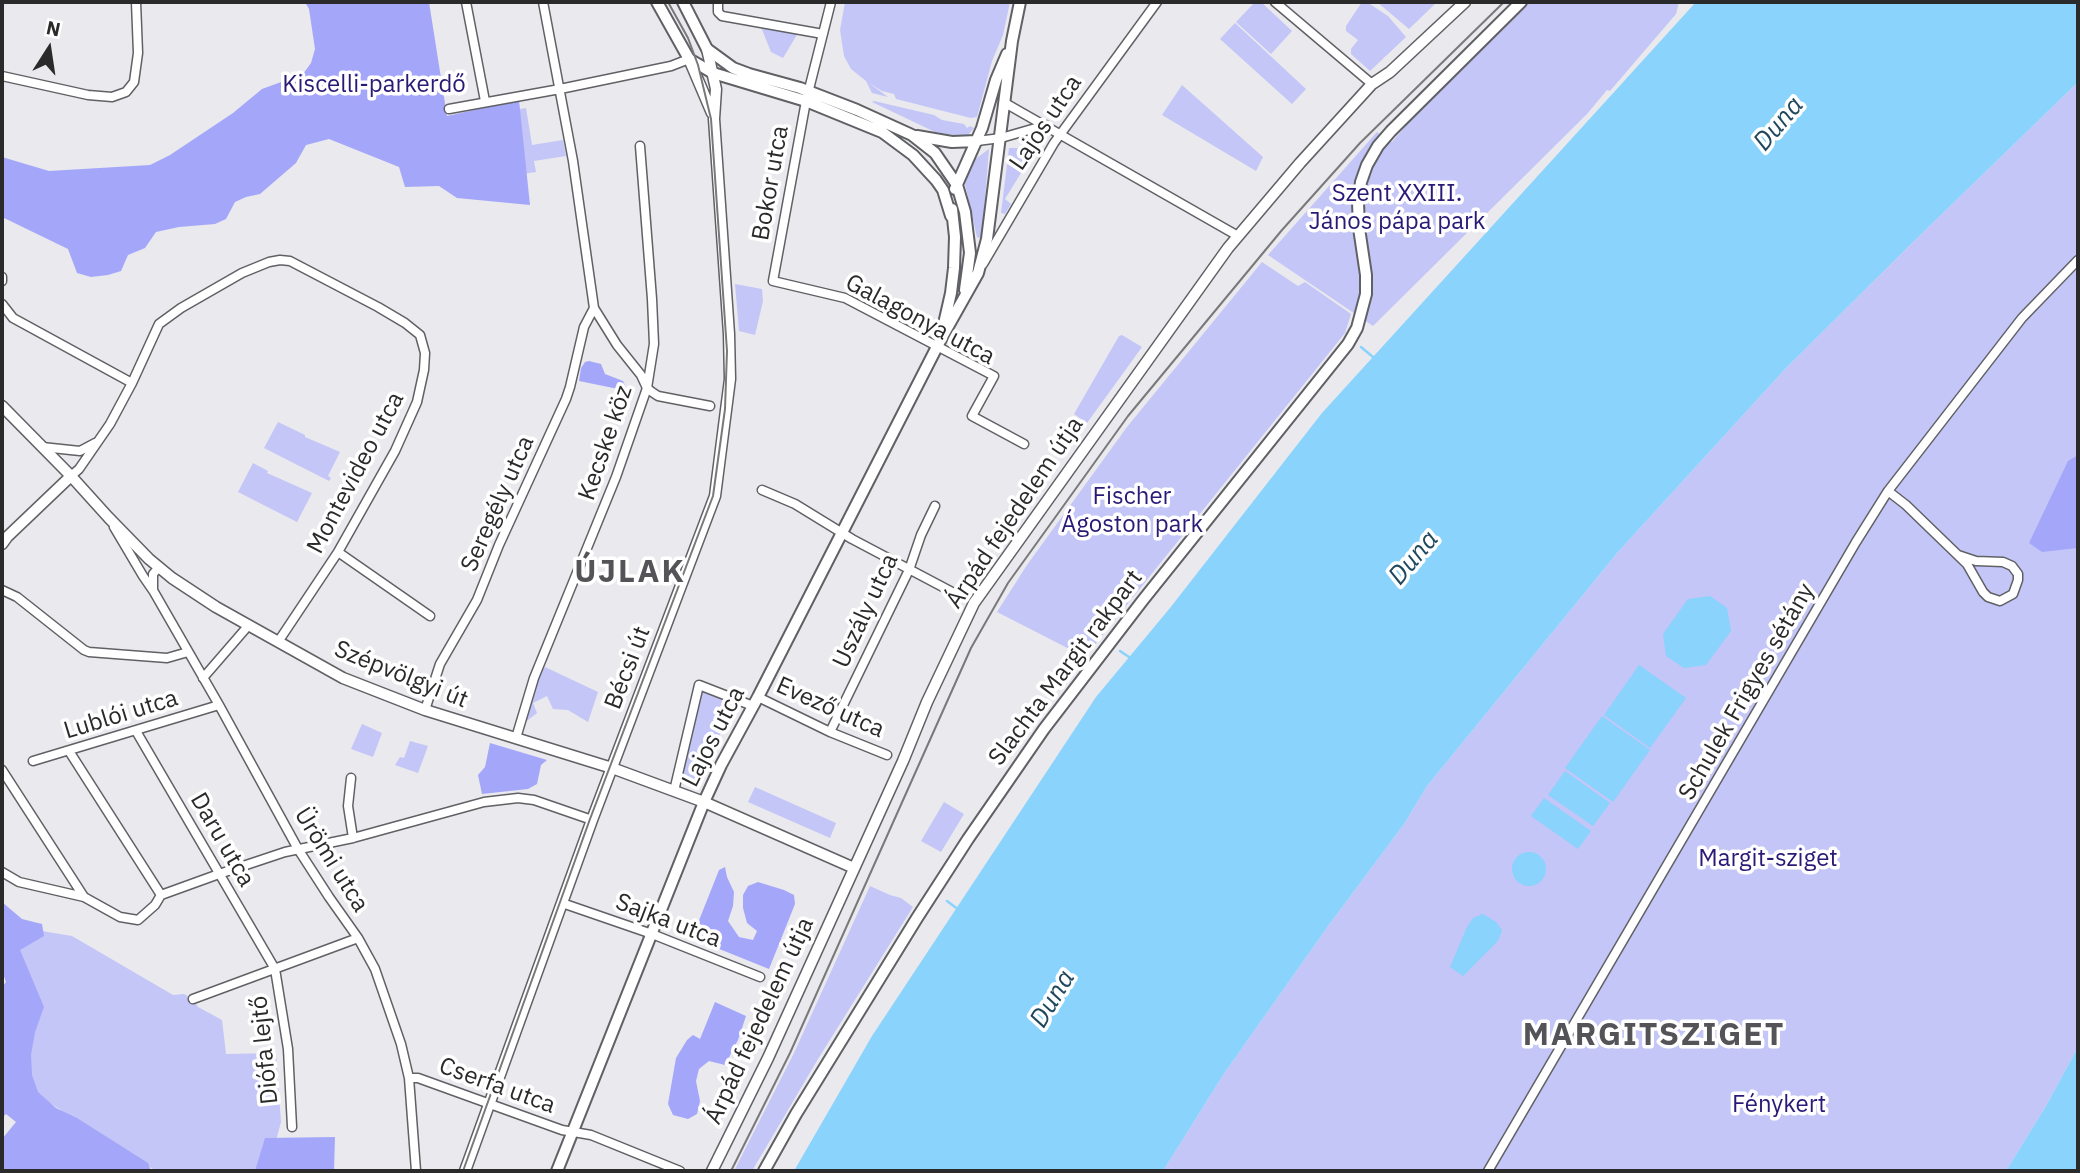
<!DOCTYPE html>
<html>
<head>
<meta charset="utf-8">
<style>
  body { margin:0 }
  #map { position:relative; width:2080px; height:1173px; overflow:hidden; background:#e9e9ee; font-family:"IBM Plex Sans",sans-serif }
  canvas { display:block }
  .frame { position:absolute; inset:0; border:4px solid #2a2a2b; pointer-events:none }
  .north { position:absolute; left:14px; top:14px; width:70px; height:70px; -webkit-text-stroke:5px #fff; paint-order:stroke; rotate:12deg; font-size:19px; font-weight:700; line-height:28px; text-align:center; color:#2a2a2b }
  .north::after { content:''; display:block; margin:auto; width:24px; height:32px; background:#2a2a2b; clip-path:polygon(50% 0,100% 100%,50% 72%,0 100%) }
</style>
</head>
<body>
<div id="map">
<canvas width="2080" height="1173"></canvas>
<div class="frame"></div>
<div class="north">N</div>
</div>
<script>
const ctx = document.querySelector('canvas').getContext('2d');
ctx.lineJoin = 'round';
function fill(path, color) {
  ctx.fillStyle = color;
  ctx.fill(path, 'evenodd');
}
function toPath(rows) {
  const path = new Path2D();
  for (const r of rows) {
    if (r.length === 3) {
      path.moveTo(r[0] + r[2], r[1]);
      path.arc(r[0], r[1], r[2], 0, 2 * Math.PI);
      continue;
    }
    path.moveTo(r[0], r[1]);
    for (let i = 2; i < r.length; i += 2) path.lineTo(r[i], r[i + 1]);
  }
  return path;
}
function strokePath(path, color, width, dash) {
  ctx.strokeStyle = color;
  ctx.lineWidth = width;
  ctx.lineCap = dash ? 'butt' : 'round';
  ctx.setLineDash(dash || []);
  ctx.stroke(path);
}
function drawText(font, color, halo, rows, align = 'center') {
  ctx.font = font + ' "IBM Plex Sans",sans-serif';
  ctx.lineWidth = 7;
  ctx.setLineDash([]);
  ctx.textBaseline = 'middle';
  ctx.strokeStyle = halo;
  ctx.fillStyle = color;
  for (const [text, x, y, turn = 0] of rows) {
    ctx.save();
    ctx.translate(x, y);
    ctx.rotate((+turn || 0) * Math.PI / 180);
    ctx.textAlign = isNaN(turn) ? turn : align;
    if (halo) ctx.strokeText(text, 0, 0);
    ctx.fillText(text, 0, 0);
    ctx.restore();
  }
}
const green = toPath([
  [845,2,1010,2,1003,35,992,61,977,117,971,118,896,99,894,94,882,91,869,83,888,97,872,93,866,81,851,69,844,56,840,30],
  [1255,2,1261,2,1292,31,1271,54,1236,22],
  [1362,2,1367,2,1388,16,1406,37,1370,71,1351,54,1351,49,1358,40,1346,31,1346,26],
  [1377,2,1437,2,1409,29],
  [1528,2,1679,2,1676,14,1610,91,1607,90,1587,114,1373,326,1268,255,1377,132,1392,142,1409,122],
  [1235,23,1306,89,1292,104,1220,39],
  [761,27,798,33,783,58,771,52],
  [2078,82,2078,1047,2046,1106,2006,1171,1163,1171,1223,1075,1328,926,1404,824,1427,786,1617,553,1785,369,1912,243],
  [1182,85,1263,157,1256,171,1162,115],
  [874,101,934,115,942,120,964,124,967,128,970,126,974,128,968,135,961,136,935,132,872,102],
  [526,108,532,145,563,140,566,156,534,161,536,172,487,179,477,116],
  [1036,141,1040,142,1005,199,1011,204,1005,214,1001,213,1009,148,1024,148,1032,142],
  [989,149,982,236,979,238,977,237,965,184,974,160],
  [1262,262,1298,286,1305,282,1351,314,1345,333,1085,657,997,612,1027,565,1127,427],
  [735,284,762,289,763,301,755,335,739,331],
  [1122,335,1142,347,1087,423,1074,414,1119,336],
  [278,422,305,435,305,437,340,452,328,476,331,478,329,481,264,448],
  [253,463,268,471,267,473,312,493,297,522,238,492],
  [545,667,598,692,588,722,568,710,553,709,547,696,533,703,537,713,523,724,538,675],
  [705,689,736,702,697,781,679,778,699,691],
  [362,724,382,733,373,757,351,749],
  [410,741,428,746,418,773,395,765,400,757,404,758],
  [755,787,836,823,830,838,748,802],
  [944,802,964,814,941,852,921,841],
  [870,886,890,895,901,898,913,907,818,1059,752,1171,734,1171,794,1053],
  [42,931,72,936,173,995,184,994,193,999,198,1007,222,1020,226,1054,276,1053,281,1122,271,1159,265,1171,154,1171,153,1169,31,1091,20,1074,16,948]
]);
const forest = toPath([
  [305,2,429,2,447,116,519,100,530,205,457,198,439,186,405,187,399,167,329,139,306,145,296,163,260,194,246,197,235,202,226,219,215,224,179,227,156,232,145,248,128,255,121,271,108,275,91,277,77,273,68,249,2,217,2,157,49,171,150,165,170,155,233,113,262,89,303,74,311,63,315,49,309,9],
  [589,361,601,364,605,374,623,381,628,391,579,381,581,368,585,362],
  [2078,455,2078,548,2042,552,2029,543,2068,461],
  [490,743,547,760,541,765,537,784,528,789,482,794,478,775,485,767],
  [725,867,727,877,734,892,733,906,728,921,739,937,753,940,757,931,747,923,743,908,743,895,748,886,758,882,784,890,794,895,795,904,769,969,692,938,719,870],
  [2,902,22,919,42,924,44,936,20,950,44,1007,35,1032,31,1055,32,1075,38,1092,56,1108,77,1118,148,1163,151,1171,2,1171,2,1139,16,1122,6,1114,2,1118,2,987,6,982,2,971],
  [715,1002,746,1016,738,1040,725,1065,709,1061,699,1069,696,1081,700,1101,697,1114,688,1119,673,1115,668,1104,676,1058,687,1040,693,1035,700,1039],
  [335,1137,334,1171,255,1171,265,1138]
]);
const water = toPath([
  [1696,2,2078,2,2078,82,1912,243,1785,369,1617,553,1427,786,1404,824,1328,926,1223,1075,1163,1171,794,1171,872,1036,1096,697,1170,608,1322,413],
  [1710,596,1727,608,1731,631,1706,665,1684,668,1666,656,1663,634,1688,599],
  [1639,665,1686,698,1650,748,1604,715],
  [1602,716,1650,750,1613,802,1565,768],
  [1565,771,1610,803,1593,826,1548,795],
  [1544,798,1591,831,1578,849,1531,816],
  [1529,869,17],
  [1483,914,1496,922,1502,930,1498,941,1463,976,1450,967,1467,927,1473,918],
  [2078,1047,2078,1171,2006,1171,2046,1106]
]);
const stream = toPath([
  [1361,347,1373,357],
  [1120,651,1132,659],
  [947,901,959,910]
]);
const minor = toPath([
  [466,2,485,101],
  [543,2,573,161,594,308,617,345,641,375,647,388,652,392,658,396,710,406],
  [718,2,718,12,722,16,823,34],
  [831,2,806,101,773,281,845,298,994,376,972,416,1024,444],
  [1275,2,1372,84],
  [2,76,88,95,112,97,126,92,134,82,138,53,136,2],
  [1005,103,1238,236],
  [449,109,560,89,671,66,689,59],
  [977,141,1001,138,1046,125],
  [983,264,1054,143,1157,2],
  [2,277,2,281],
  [2,304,13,318,132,383],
  [42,447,80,451,95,443],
  [71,476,79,469,110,424,132,383,159,324,181,308,242,273,269,262,280,260,290,261,378,307,405,323,420,335,425,353,424,370,417,402,395,451,338,552,278,642],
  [762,490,795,504,852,539,956,594],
  [1888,491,1906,505,1967,564,1983,592,1988,597,2000,601,2013,594,2018,580,2018,574,2012,566,2003,562,1976,561,1958,555],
  [114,527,143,576,154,592,219,705,298,849,329,897,358,938,375,969,401,1044,409,1078,416,1171],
  [338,552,430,616],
  [2,590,17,597,84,650,89,652,167,658,188,652],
  [153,590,153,574,159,567],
  [203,678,248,626],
  [758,697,830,732,887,755],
  [425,710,440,664,477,600,499,545,566,399,570,387,584,327,594,308],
  [136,731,275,969,288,1049,292,1127],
  [830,732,909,570,921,535,935,506],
  [516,738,534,678,616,477,647,388,654,344,652,299,640,146],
  [69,751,161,895],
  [33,761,219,705],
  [2,770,84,897],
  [351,778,348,806,353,838],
  [674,791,699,685,753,706],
  [2,872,19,882,84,897,120,917,138,920,155,905,161,895,219,874,285,852,353,838,484,802,518,798,534,800,592,820],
  [562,903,652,934,760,977],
  [193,999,358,938],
  [409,1078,418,1078,562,1130,591,1135,680,1171],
  [1488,1171,1856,542,1888,491,2022,318,2078,260]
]);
const tertiary = toPath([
  [689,59,712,113],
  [2,406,71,476,108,517,149,559,172,578,216,607,343,678,425,710,612,768,704,802,854,868],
  [2,544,7,537,71,476],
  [465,1171,592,820,715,496,730,379,729,334,714,119,716,89,707,49],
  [712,1171,768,1058,903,761,927,702,974,603,1228,248,1300,163,1372,84,1390,72,1465,2]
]);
const secondary = toPath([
  [657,2,689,59,713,73,806,101,882,132,913,155,936,180,943,190,951,216],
  [683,2,707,49,733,68,749,74,800,88,857,110,912,135,935,153,957,185,965,212,970,253,965,290],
  [917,136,952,142,977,141],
  [955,189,982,128,996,80,1007,54],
  [943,328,951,293,954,268,955,237,952,209],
  [557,1171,704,802,721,765,758,697,942,337,978,273,987,239,1012,41,1020,2],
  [764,1171,796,1114,917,918,968,839,1044,729,1143,600,1348,344,1357,328,1366,294,1366,275,1359,228,1358,202,1361,182,1367,165,1378,146,1391,131,1521,2]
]);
const tram = toPath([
  [463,1171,590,819,713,496,725,409,727,351,711,119,698,65,688,38,668,2],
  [731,1171,790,1053,971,648,1008,583,1128,416,1282,230,1360,143,1504,2]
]);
const parkNames = [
  ["Kiscelli-parkerdő",374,85],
  ["Szent XXIII.",1397,194],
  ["János pápa park",1397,222],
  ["Fischer",1132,497],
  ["Ágoston park",1132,525],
  ["Margit-sziget",1768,859],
  ["Fénykert",1779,1105]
];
const streetNames = [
  ["Lajos utca",1046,123,-56],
  ["Bokor utca",771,183,-80],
  ["Galagonya utca",920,320,28],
  ["Kecske köz",606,443,-71],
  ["Montevideo utca",356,473,-62],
  ["Seregély utca",498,504,-66],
  ["Árpád fejedelem útja",1015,513,-56],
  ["Uszály utca",866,611,-65],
  ["Bécsi út",628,668,-69],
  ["Slachta Margit rakpart",1066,668,-53],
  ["Szépvölgyi út",401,675,22],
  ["Schulek Frigyes sétány",1747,692,-60],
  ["Evező utca",830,708,24],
  ["Lublói utca",121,715,-17],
  ["Lajos utca",714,737,-63],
  ["Daru utca",222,840,60],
  ["Ürömi utca",331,860,58],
  ["Sajka utca",668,921,21],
  ["Árpád fejedelem útja",760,1021,-65],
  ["Diófa lejtő",265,1050,-96],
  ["Cserfa utca",497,1086,20]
];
const waterNames = [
  ["Duna",1779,124,-50],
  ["Duna",1414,558,-50],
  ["Duna",1053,999,-59]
];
const districtNames = [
  ["ÚJLAK",630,573],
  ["MARGITSZIGET",1654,1036]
];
fill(green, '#c3c6f7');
fill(forest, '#a4a7f9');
fill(water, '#89d3fc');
strokePath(stream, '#89d3fc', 2.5);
strokePath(minor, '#606165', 11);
strokePath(tertiary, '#606165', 13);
strokePath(secondary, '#606165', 14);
strokePath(minor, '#fff', 8);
strokePath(tertiary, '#fff', 10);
strokePath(secondary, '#fff', 10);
strokePath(tram, '#79797b', 2);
drawText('24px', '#2a1976', '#fff', parkNames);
drawText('24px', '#2a2a2b', '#fff', streetNames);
drawText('italic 26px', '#1f485e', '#fff', waterNames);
ctx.letterSpacing = '2px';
drawText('bold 32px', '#545458', '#fff', districtNames);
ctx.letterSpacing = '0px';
</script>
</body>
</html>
